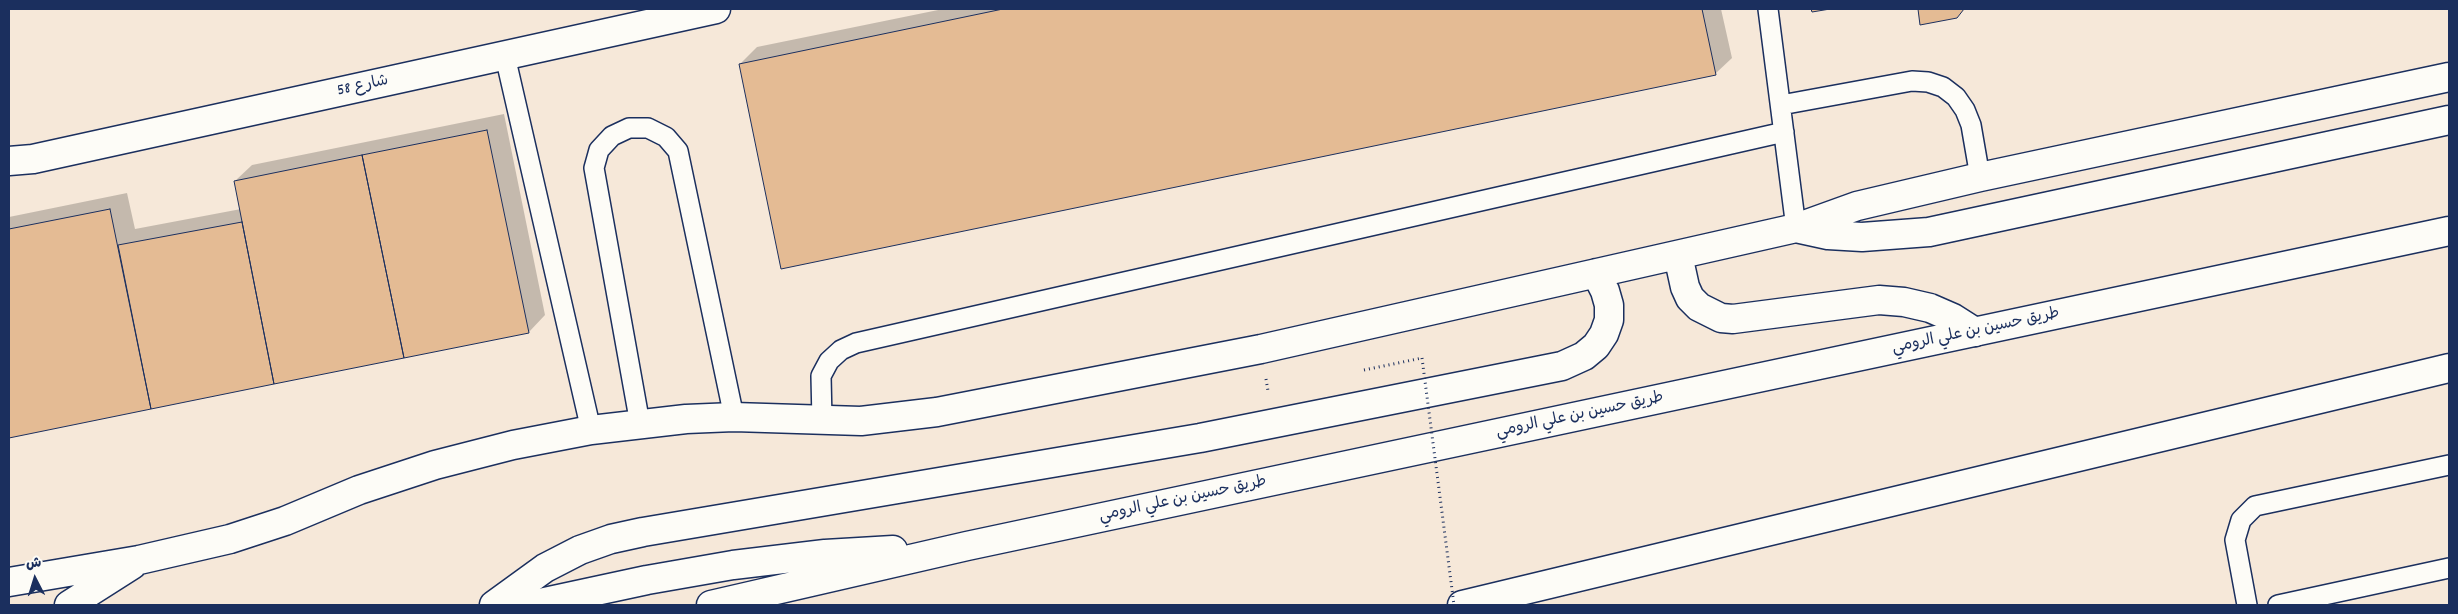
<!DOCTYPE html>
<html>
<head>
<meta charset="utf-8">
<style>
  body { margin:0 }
  #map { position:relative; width:2458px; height:614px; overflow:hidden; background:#f6e8d9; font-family:Dekko,"Playpen Sans Arabic",sans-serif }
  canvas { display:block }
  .frame { position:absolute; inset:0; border:10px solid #1b2f5e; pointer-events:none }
  .north { position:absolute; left:10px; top:554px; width:50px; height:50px; -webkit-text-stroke:4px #fdfcf7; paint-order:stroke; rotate:355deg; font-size:14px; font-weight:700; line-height:20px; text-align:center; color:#1b2f5e }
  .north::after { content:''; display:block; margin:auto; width:18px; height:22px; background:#1b2f5e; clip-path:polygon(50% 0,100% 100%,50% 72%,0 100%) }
</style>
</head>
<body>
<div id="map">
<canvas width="2458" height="614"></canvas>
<div class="frame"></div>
<div class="north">ش</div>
</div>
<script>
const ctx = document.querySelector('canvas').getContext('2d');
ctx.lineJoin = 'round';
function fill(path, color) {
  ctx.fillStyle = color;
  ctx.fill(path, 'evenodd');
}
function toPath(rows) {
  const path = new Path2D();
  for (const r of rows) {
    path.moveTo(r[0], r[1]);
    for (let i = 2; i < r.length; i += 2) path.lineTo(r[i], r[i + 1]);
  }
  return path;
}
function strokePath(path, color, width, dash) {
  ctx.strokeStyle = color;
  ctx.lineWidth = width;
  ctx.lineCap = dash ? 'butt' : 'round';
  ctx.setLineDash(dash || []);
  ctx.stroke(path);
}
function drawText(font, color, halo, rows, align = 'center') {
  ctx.font = font + ' Dekko,"Playpen Sans Arabic",sans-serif';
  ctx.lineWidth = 4;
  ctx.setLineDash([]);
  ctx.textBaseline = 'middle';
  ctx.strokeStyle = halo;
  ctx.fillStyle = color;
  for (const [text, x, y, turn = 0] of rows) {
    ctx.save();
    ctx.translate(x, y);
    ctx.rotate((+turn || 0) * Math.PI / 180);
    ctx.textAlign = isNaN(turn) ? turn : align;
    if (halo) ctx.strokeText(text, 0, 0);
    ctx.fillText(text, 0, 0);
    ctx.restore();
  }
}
const shadow = toPath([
  [943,9,1721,9,1732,58,1715,74,740,64,757,47],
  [504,114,545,315,529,332,9,437,9,217,127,193,135,229,241,209,235,181,252,165]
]);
const building = toPath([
  [1003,9,1702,9,1716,75,781,269,739,64,1003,9],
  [1811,9,1830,9,1812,12,1811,9],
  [1918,9,1964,9,1957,18,1920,25,1918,9],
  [487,130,529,333,404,358,362,155,487,130],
  [362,155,404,358,274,384,234,181,362,155],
  [110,209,151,409,9,438,9,229,110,209],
  [242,222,274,384,151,409,118,245,242,222]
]);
const path = toPath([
  [1364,370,1422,358],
  [1266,379,1268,391,1270,391]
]);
const lane = toPath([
  [1768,9,1796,228],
  [505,56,591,430],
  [1781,105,1912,81,1928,82,1943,87,1956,97,1965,110,1971,125,1980,177],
  [822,421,821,376,829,361,841,350,856,343,1784,132],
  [640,424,594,168,599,150,612,136,629,128,648,128,666,137,678,151,734,417],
  [2247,605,2235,540,2241,520,2255,506,2449,465],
  [2278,605,2449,568]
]);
const street = toPath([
  [9,161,33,159,716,9],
  [1796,228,1828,235,1862,237,1929,232,2449,120],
  [1678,255,1685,287,1690,298,1699,307,1721,318,1733,319,1879,300,1904,302,1930,308,1953,318,1975,332],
  [9,582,139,560,230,539,285,521,359,490,435,465,513,445,591,430,686,419,734,417,861,421,937,412,1261,349,1796,228,1857,206,1980,177,2449,77],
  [69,605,132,565],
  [494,605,545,568,580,550,611,539,643,532,1200,438,1562,366,1584,356,1596,346,1604,334,1609,320,1609,305,1605,291,1596,273]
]);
const highway = toPath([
  [531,605,647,580,733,565,825,554,893,550],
  [711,605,967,546,2449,231],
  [1462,605,2449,368]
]);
const pathBridge = toPath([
  [1422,358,1454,605]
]);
const streetNames = [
  ["شارع 58",363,87,-12],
  ["طريق حسين بن علي الرومي",1976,332,-12],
  ["طريق حسين بن علي الرومي",1580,416,-12],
  ["طريق حسين بن علي الرومي",1183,500,-12]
];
fill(shadow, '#0003');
fill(building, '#e4bb94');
strokePath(building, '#1b2f5e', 1);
strokePath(lane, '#1b2f5e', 22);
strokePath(street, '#1b2f5e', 31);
strokePath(highway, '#1b2f5e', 31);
strokePath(path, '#1b2f5e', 3, [1, 4]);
strokePath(lane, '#fdfcf7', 19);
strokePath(street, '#fdfcf7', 28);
strokePath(highway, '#fdfcf7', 28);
strokePath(pathBridge, '#1b2f5e', 3, [1, 4]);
drawText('16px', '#1b2f5e', '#fdfcf7', streetNames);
</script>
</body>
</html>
